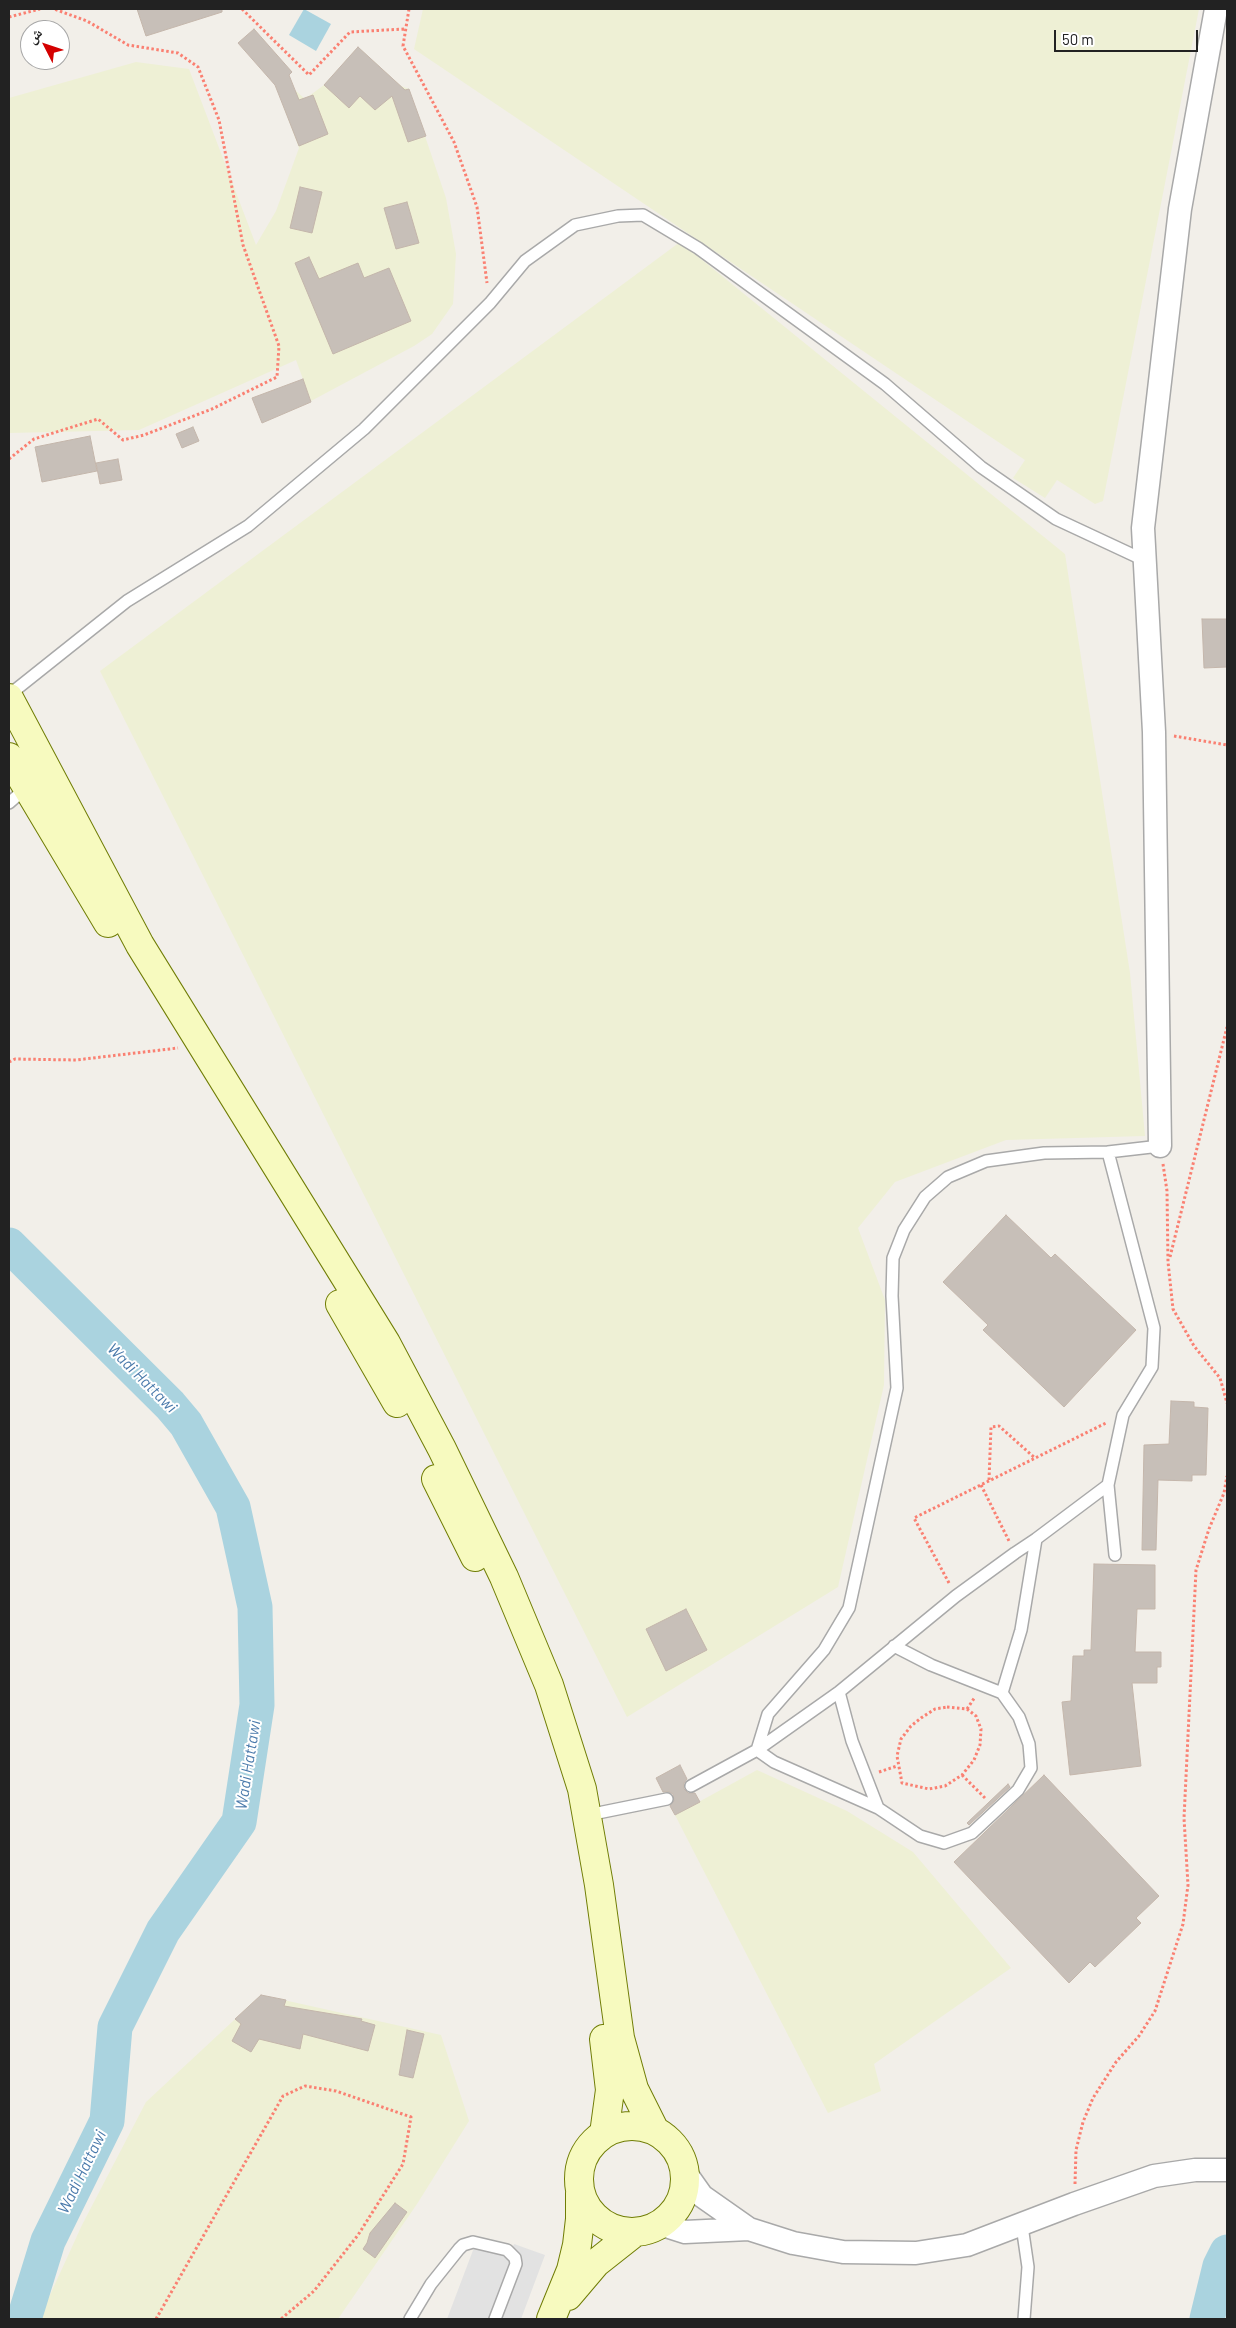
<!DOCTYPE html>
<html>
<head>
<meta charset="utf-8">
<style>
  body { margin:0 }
  #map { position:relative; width:1236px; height:2328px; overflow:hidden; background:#f2efe9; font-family:Barlow,"Noto Naskh Arabic",sans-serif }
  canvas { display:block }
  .frame { position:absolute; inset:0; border:10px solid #222; pointer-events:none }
  .north { position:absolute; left:20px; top:20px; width:50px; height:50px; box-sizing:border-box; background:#fff; border:1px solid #a7a7a7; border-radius:50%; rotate:311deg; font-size:14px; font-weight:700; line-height:20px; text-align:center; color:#222 }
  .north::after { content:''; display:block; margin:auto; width:18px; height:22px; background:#d40000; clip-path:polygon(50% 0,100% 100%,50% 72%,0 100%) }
  .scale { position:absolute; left:1054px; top:30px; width:144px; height:22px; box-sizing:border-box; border:2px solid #222; border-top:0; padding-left:6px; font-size:15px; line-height:18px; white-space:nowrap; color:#222; -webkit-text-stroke:4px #fff; paint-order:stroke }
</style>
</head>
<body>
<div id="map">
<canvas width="1236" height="2328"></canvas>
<div class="frame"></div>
<div class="north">ش</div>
<div class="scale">50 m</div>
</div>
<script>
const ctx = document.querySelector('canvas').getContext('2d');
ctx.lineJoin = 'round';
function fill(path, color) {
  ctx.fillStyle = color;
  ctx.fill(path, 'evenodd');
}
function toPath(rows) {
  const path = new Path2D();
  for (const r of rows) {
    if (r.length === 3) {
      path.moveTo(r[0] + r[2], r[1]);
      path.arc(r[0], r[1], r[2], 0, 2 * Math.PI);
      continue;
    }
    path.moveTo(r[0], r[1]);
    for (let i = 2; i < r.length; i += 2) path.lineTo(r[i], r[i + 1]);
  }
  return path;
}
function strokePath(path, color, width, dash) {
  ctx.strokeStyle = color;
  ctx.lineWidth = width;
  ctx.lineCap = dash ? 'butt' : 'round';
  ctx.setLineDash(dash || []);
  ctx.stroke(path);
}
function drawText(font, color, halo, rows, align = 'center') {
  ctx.font = font + ' Barlow,sans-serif';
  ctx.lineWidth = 4;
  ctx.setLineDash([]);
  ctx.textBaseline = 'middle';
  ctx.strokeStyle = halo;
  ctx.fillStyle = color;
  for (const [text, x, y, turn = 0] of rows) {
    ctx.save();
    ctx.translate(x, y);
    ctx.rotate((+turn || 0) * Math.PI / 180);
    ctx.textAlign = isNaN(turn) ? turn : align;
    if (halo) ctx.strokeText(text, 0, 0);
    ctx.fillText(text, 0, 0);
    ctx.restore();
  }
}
const farmland = toPath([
  [423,9,1199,9,1103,501,1095,504,1057,480,1045,498,1013,478,1025,460,414,49],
  [358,47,401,86,409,89,446,198,456,254,453,304,432,334,414,346,311,401,296,360,139,430,9,433,9,98,136,62,189,69,256,245,276,211,299,148,280,97,296,91,304,98,309,96,324,85],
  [680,242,1065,554,1130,973,1145,1136,1006,1140,895,1182,858,1228,885,1300,884,1385,838,1587,627,1717,100,671],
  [757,1770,847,1811,913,1852,1011,1968,874,2064,881,2091,828,2113,675,1815],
  [261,1995,441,2035,469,2121,417,2204,338,2319,39,2319,82,2225,146,2102]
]);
const parking = toPath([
  [514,2244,545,2255,521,2319,447,2319,475,2245,509,2257]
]);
const water = toPath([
  [304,9,331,24,316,51,289,35]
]);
const river = toPath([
  [9,1245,170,1405,186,1424,233,1507,255,1607,257,1705,239,1822,163,1931,115,2027,107,2121,48,2241,24,2319],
  [1207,2319,1220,2266,1227,2252]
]);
const building = toPath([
  [137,9,222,9,222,12,146,36,137,9],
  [254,29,292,72,289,75,299,100,313,95,328,134,299,146,275,85,238,43,254,29],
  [358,47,405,90,409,89,426,136,408,142,392,96,375,110,360,96,349,108,324,85,358,47],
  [300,187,322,192,312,233,290,228,300,187],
  [407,202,419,243,396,249,384,208,407,202],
  [309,257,319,279,358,263,364,278,389,268,411,321,333,354,295,263,309,257],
  [303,379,311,402,262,423,252,398,303,379],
  [193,427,199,441,182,448,176,434,193,427],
  [90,436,97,471,42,482,35,447,90,436],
  [118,459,122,480,100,484,96,463,118,459],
  [1202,619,1227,619,1227,667,1204,668,1202,619],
  [1006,1215,1051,1258,1055,1254,1136,1330,1064,1407,983,1330,988,1325,943,1282,1006,1215],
  [1171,1401,1194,1402,1194,1407,1208,1408,1206,1475,1192,1475,1192,1481,1158,1480,1156,1550,1142,1550,1144,1445,1169,1444,1171,1401],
  [1094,1564,1155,1565,1155,1609,1137,1609,1135,1652,1161,1652,1161,1667,1157,1667,1157,1683,1132,1683,1141,1766,1070,1775,1062,1702,1071,1701,1073,1656,1084,1656,1084,1650,1091,1650,1094,1564],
  [686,1609,707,1650,666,1671,646,1629,686,1609],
  [680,1765,687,1779,684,1783,684,1789,688,1793,695,1793,700,1802,675,1815,670,1806,674,1801,673,1794,669,1792,663,1792,656,1778,680,1765],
  [1044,1775,1159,1896,1136,1918,1141,1923,1095,1967,1090,1962,1069,1983,954,1862,1044,1775],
  [1008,1784,1010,1787,969,1825,967,1823,1008,1784],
  [261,1995,286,2000,284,2006,362,2019,361,2021,375,2025,368,2051,303,2034,300,2049,259,2039,251,2052,232,2041,241,2024,235,2019,261,1995],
  [407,2030,424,2034,413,2078,399,2075,407,2030],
  [395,2203,407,2212,375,2258,363,2249,367,2243,370,2233,395,2203]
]);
const path = toPath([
  [242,9,309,75,350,32,404,29],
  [409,9,403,46,454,142,477,207,487,283],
  [9,17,40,9],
  [9,459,34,439,98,419,123,440,144,435,212,409,277,377,279,346,243,245,219,120,198,67,178,53,128,45,87,21,54,9],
  [1174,736,1227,745],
  [9,1062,15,1059,76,1060,178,1048],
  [1163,1164,1167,1191,1168,1262,1173,1309,1194,1346,1220,1378,1227,1403],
  [1170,1257,1227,1027],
  [989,1480,991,1427,999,1426,1035,1458],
  [981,1485,1009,1541],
  [949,1583,914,1518,1106,1423],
  [947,1707,967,1709,976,1716,981,1729,980,1745,974,1760,962,1775,945,1786,929,1789,902,1783,897,1756,901,1739,911,1726,921,1718,935,1709,947,1707],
  [967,1709,975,1697],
  [879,1772,897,1766],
  [962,1775,986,1799],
  [1075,2184,1076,2150,1083,2122,1093,2098,1116,2062,1139,2036,1155,2011,1183,1924,1188,1885,1184,1818,1196,1570,1209,1529,1224,1493,1227,1476],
  [156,2319,283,2096,305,2086,336,2091,411,2117,403,2164,358,2235,314,2291,281,2319]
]);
const lane = toPath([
  [9,695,127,601,248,526,364,429,490,303,525,261,575,225,618,216,643,215,698,248,885,384,981,467,1056,519,1146,561],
  [9,803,26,788],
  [1108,1485,1115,1555],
  [894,1646,931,1665,1002,1693,1021,1630,1036,1539],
  [839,1692,852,1741,878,1808,774,1762,757,1750,768,1714,824,1650,849,1608,897,1388,892,1296,893,1258,904,1230,925,1197,948,1177,986,1161,1044,1153,1108,1152],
  [691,1786,757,1750,839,1692,956,1596,1015,1553,1036,1539,1108,1485,1123,1415,1152,1367,1154,1328,1108,1152,1160,1146],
  [878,1808,920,1836,944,1843,972,1833,1018,1790,1031,1768,1029,1744,1019,1717,1002,1693],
  [588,1815,667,1799],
  [1022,2226,1028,2267,1024,2319],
  [410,2319,431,2284,459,2249,463,2245,473,2242,507,2250,515,2258,516,2264,495,2319]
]);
const street = toPath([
  [1160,1146,1154,732,1143,528,1180,209,1216,9],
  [685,2172,702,2196,749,2229,793,2243,843,2252,916,2253,967,2245,1074,2204,1154,2176,1195,2170,1227,2170],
  [660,2224,685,2232,749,2229]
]);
const secondary = toPath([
  [9,698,140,945,386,1343,442,1449,504,1577,549,1685,582,1789,599,1885,620,2038,634,2089,655,2131],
  [9,757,108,923],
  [340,1304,397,1403],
  [436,1479,475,1557],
  [632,2179,53],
  [604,2134,610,2090,604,2039],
  [568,2296,596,2263,634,2233],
  [551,2319,571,2270,577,2245,580,2219,580,2193]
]);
const waterNames = [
  ["Wadi Hattawi",142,1378,45],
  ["Wadi Hattawi",248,1765,-81],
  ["Wadi Hattawi",82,2172,-64]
];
fill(farmland, '#eef0d5');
fill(parking, '#e2e2e2');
fill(water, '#aad3df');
strokePath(river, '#aad3df', 35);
fill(building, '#c7bfb8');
strokePath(building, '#c4b6ab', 1);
strokePath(lane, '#a9a9a9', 14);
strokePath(street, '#a9a9a9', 25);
strokePath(secondary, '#707d05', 30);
strokePath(path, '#fa8072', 3, [2.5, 2.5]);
strokePath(lane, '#fff', 11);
strokePath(street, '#fff', 22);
strokePath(secondary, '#f7fabf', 28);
drawText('italic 16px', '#4a7aab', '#fff', waterNames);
</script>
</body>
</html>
